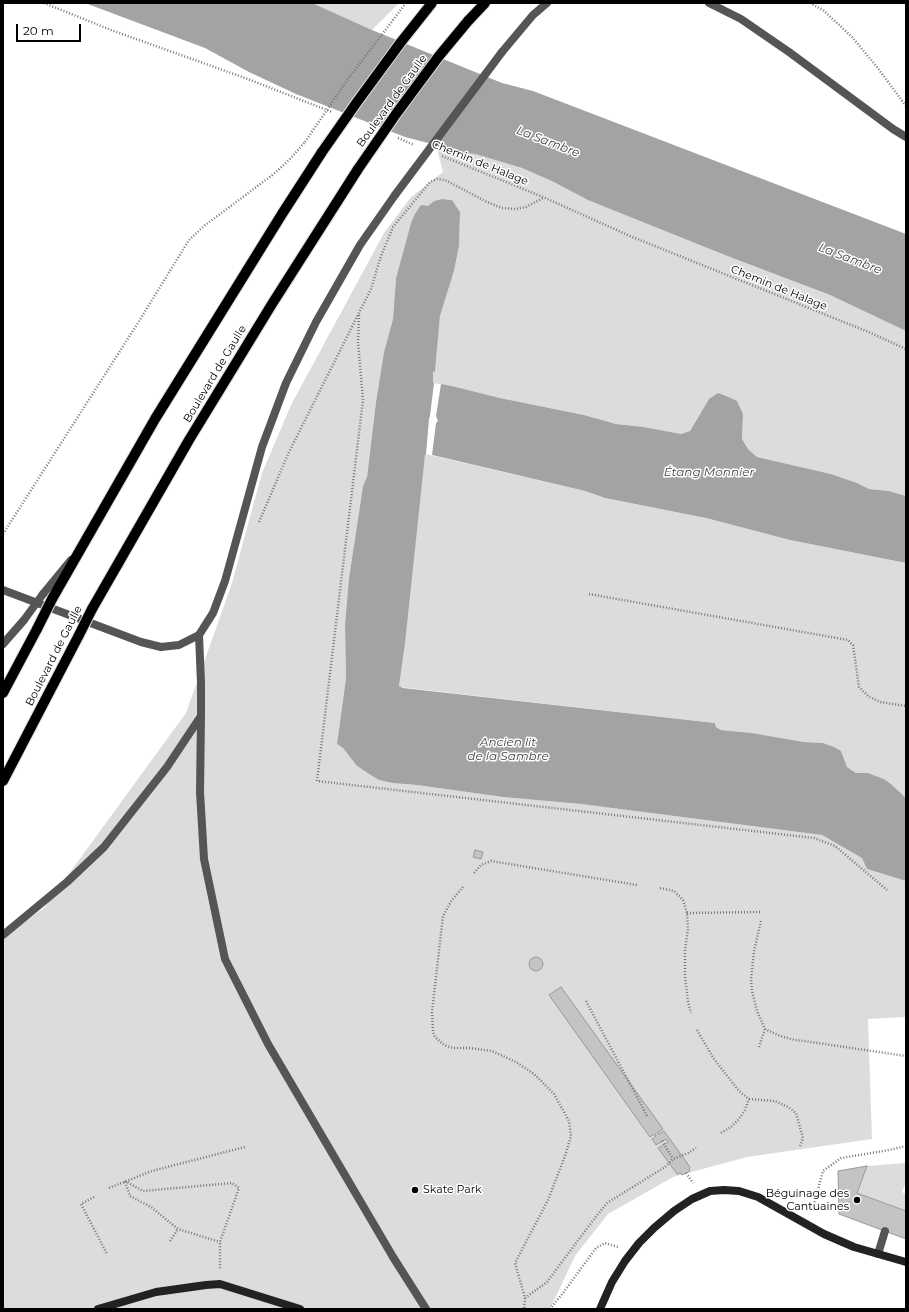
<!DOCTYPE html>
<html>
<head>
<meta charset="utf-8">
<style>
  body { margin:0 }
  #map { position:relative; width:909px; height:1312px; overflow:hidden; background:#fff; font-family:Montserrat,sans-serif }
  canvas { display:block }
  .frame { position:absolute; inset:0; border:4px solid #000; pointer-events:none }
  .scale { position:absolute; left:16px; top:24px; width:65px; height:18px; box-sizing:border-box; border:2px solid #000; border-top:0; padding-left:5px; font-size:12px; line-height:14px; white-space:nowrap; color:#000; -webkit-text-stroke:3px #fff; paint-order:stroke }
</style>
</head>
<body>
<div id="map">
<canvas width="909" height="1312"></canvas>
<div class="frame"></div>
<div class="scale">20 m</div>
</div>
<script>
const ctx = document.querySelector('canvas').getContext('2d');
ctx.lineJoin = 'round';
function fill(path, color) {
  ctx.fillStyle = color;
  ctx.fill(path, 'evenodd');
}
function toPath(rows) {
  const path = new Path2D();
  for (const r of rows) {
    if (r.length === 3) {
      path.moveTo(r[0] + r[2], r[1]);
      path.arc(r[0], r[1], r[2], 0, 2 * Math.PI);
      continue;
    }
    path.moveTo(r[0], r[1]);
    for (let i = 2; i < r.length; i += 2) path.lineTo(r[i], r[i + 1]);
  }
  return path;
}
function strokePath(path, color, width, dash) {
  ctx.strokeStyle = color;
  ctx.lineWidth = width;
  ctx.lineCap = dash ? 'butt' : 'round';
  ctx.setLineDash(dash || []);
  ctx.stroke(path);
}
function drawText(font, color, halo, rows, align = 'center') {
  ctx.font = font + ' Montserrat,sans-serif';
  ctx.lineWidth = 3;
  ctx.setLineDash([]);
  ctx.textBaseline = 'middle';
  ctx.strokeStyle = halo;
  ctx.fillStyle = color;
  for (const [text, x, y, turn = 0] of rows) {
    ctx.save();
    ctx.translate(x, y);
    ctx.rotate((+turn || 0) * Math.PI / 180);
    ctx.textAlign = isNaN(turn) ? turn : align;
    if (halo) ctx.strokeText(text, 0, 0);
    ctx.fillText(text, 0, 0);
    ctx.restore();
  }
}
const green = toPath([
  [312,3,399,3,372,30],
  [436,145,454,152,475,154,522,168,730,257,830,295,906,331,906,496,889,491,868,489,857,483,831,474,757,457,748,449,742,439,743,414,709,399,690,431,681,434,644,427,616,424,584,415,500,398,452,386,433,383,433,371,435,371,440,316,454,271,459,246,460,212,452,200,442,199,434,201,411,223,396,278,393,319,384,352,376,402,367,477,363,486,349,578,345,624,346,678,337,744,343,748,357,766,369,774,379,780,392,783,417,785,503,797,581,804,822,835,863,858,867,869,906,881,906,1017,868,1019,872,1139,747,1157,673,1177,608,1214,575,1256,550,1309,3,1309,3,937,44,908,186,713,232,583,262,473,291,405,384,233,411,197,443,172],
  [425,454,585,491,605,498,706,518,790,540,906,563,906,798,891,784,884,779,868,773,856,773,847,767,841,751,823,743,804,742,752,733,721,730,716,727,715,723,399,687],
  [906,1163,906,1182,902,1192,906,1194,906,1211,857,1193,867,1166]
]);
const water = toPath([
  [85,3,312,3,372,30,502,83,533,91,906,234,906,331,830,295,730,257,588,200,554,182,522,168,475,154,454,152,436,145,405,137,296,94,249,72,205,48],
  [442,199,452,200,460,212,459,246,454,271,440,316,435,372,433,371,433,383,434,383,430,416,429,419,426,454,425,455,405,643,399,686,403,688,715,723,716,727,721,730,752,733,804,742,823,743,834,747,841,751,847,767,856,773,868,773,884,779,891,784,906,798,906,881,867,869,862,858,822,835,581,804,503,797,417,785,392,783,379,780,369,774,357,766,343,748,337,744,346,678,345,624,349,578,363,486,367,477,376,402,384,352,393,319,396,278,411,223,415,214,421,205,428,206,434,201],
  [441,384,452,386,500,398,584,415,616,424,644,427,681,434,690,431,709,399,718,393,726,396,737,401,743,414,742,439,748,449,757,457,831,474,857,483,869,489,889,491,906,496,906,563,790,540,706,518,605,498,585,491,432,455,436,423,438,421,436,416]
]);
const building = toPath([
  [475,850,483,852,481,859,473,857,475,850],
  [536,964,7],
  [561,987,663,1129,658,1132,659,1134,664,1131,690,1167,689,1169,690,1171,682,1175,680,1173,677,1174,658,1148,668,1142,666,1139,656,1145,652,1139,656,1136,655,1134,650,1137,549,995,561,987],
  [867,1166,857,1193,906,1211,906,1239,839,1214,838,1171,867,1166]
]);
const path = toPath([
  [44,3,111,30,245,78,332,112],
  [810,3,823,10,852,37,877,67,906,106],
  [398,138,414,145],
  [442,156,543,197,630,236,871,333,906,349],
  [359,315,358,342,363,400,317,781,814,838,835,846,887,890],
  [259,522,289,452,371,289,381,256,393,227,430,182,437,179,445,180,487,202,502,208,515,209,526,207,543,198],
  [3,534,136,326,189,240,204,226,275,173,290,159,305,142],
  [589,594,848,640,853,645,859,687,868,696,880,702,906,706],
  [474,873,481,865,491,861,637,885],
  [463,887,452,900,443,916,432,1012,433,1032,435,1037,444,1045,453,1048,470,1048,492,1051,516,1062,534,1074,554,1094,569,1121,571,1136,565,1156,548,1200,515,1263,525,1298,524,1309],
  [660,888,674,891,683,900,687,913,688,929,685,950,685,976,688,1002,691,1013],
  [687,913,760,912],
  [761,921,754,951,751,979,752,991,757,1011,765,1029,780,1036,795,1040,804,1041,906,1056],
  [586,1001,647,1116],
  [697,1030,714,1059,739,1091,749,1099,775,1101,788,1107,796,1113,803,1138,800,1146],
  [759,1047,765,1029],
  [721,1133,731,1127,739,1119,745,1110,749,1099],
  [662,1141,673,1159],
  [686,1173,693,1183],
  [125,1181,143,1191,232,1183,239,1188,220,1242,220,1270],
  [125,1182,130,1196,151,1207,178,1229,220,1242],
  [109,1188,152,1171,245,1147],
  [94,1197,81,1204,107,1254],
  [812,1211,823,1171,841,1158,889,1150,906,1146],
  [170,1241,178,1229],
  [525,1298,547,1282,591,1223,607,1203,665,1167,673,1159,688,1153,696,1148],
  [550,1309,563,1293,596,1248,605,1243,618,1247]
]);
const lane = toPath([
  [709,3,741,19,789,52,893,129,906,137],
  [502,52,533,15,547,3],
  [3,590,141,642,161,647,179,645,199,635,213,613,225,581,262,447,286,383,316,322,360,245,395,195],
  [43,594,71,560],
  [3,644,24,620],
  [3,935,67,882,104,847,167,767,201,716,201,683,199,635],
  [878,1254,885,1231]
]);
const street = toPath([
  [201,716,200,792,204,859,225,959,268,1044,393,1257,426,1309]
]);
const secondary = toPath([
  [98,1309,156,1292,206,1285,220,1284,300,1309],
  [600,1309,612,1282,625,1261,639,1243,654,1228,674,1211,692,1199,710,1191,724,1190,739,1191,758,1197,824,1234,854,1247,906,1262]
]);
const primary = toPath([
  [468,21,485,3],
  [52,599,155,419,282,214,322,152],
  [92,609,189,440,272,304,358,169],
  [3,693,37,629],
  [3,781,79,635]
]);
const pathBridge = toPath([
  [305,142,348,79,406,3]
]);
const laneBridge = toPath([
  [395,195,502,52],
  [24,620,43,594]
]);
const primaryBridge = toPath([
  [322,152,357,102,401,42,432,3],
  [358,169,396,114,439,56,468,21],
  [37,629,52,599],
  [79,635,92,609]
]);
const markers = [
  [415,1190,4,"#000"],
  [857,1200,4,"#000"]
];
const streetNames = [
  ["Boulevard de Gaulle",392,101,-54],
  ["Chemin de Halage",480,163,22],
  ["Chemin de Halage",779,288,22],
  ["Boulevard de Gaulle",215,374,-59],
  ["Boulevard de Gaulle",54,656,-63]
];
const poiNames = [
  ["Skate Park",423,1190],
  ["Béguinage des",849,1194,"right"],
  ["Cantuaines",849,1207,"right"]
];
const waterNames = [
  ["La Sambre",548,142,21],
  ["La Sambre",850,259,21],
  ["Étang Monnier",709,472],
  ["Ancien lit",508,742],
  ["de la Sambre",508,756]
];
fill(green, '#dcdcdc');
fill(water, '#a3a3a3');
fill(building, '#c4c4c4');
strokePath(building, '#999', 1);
strokePath(primary, '#dbdbdb', 12);
strokePath(path, '#777', 2.5, [1, 2]);
strokePath(lane, '#555', 8);
strokePath(street, '#555', 8);
strokePath(secondary, '#222', 8);
strokePath(primary, '#000', 10);
strokePath(primaryBridge, '#dbdbdb', 12, []);
strokePath(pathBridge, '#777', 2.5, [1, 2]);
strokePath(laneBridge, '#555', 8);
strokePath(primaryBridge, '#000', 10);
for (const [x, y, r, color] of markers) {
  const dot = new Path2D();
  dot.arc(x, y, r, 0, 2 * Math.PI);
  ctx.fillStyle = color;
  ctx.fill(dot);
  strokePath(dot, '#fff', 1.5);
}
drawText('11px', '#000', '#fff', streetNames);
drawText('11px', '#000', '#fff', poiNames, 'left');
drawText('italic 12px', '#444', '#fff', waterNames);
</script>
</body>
</html>
